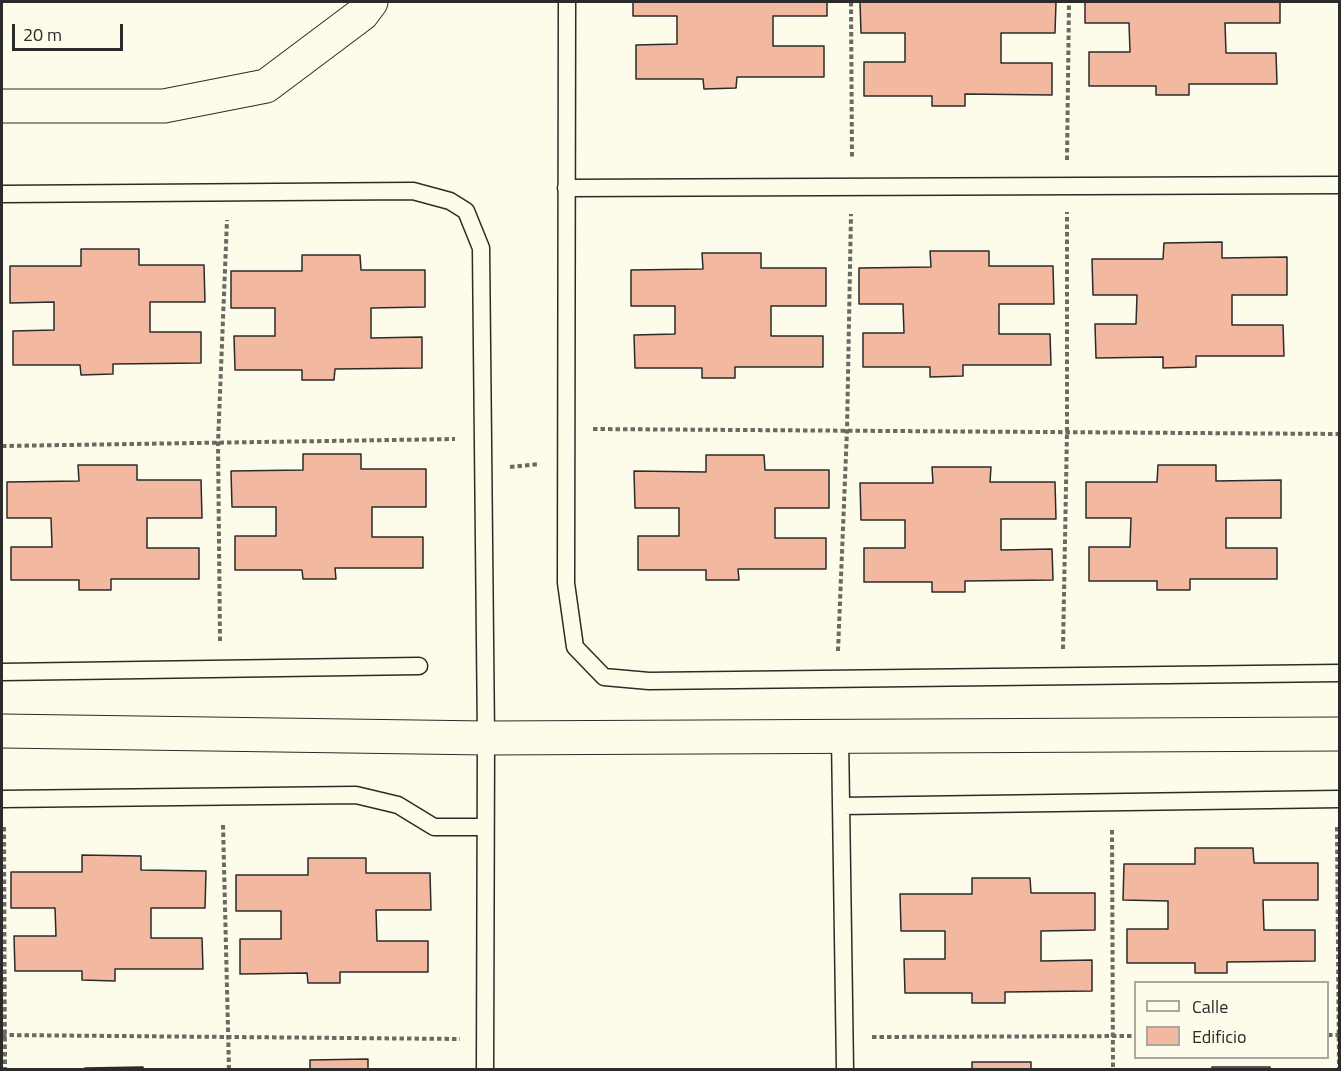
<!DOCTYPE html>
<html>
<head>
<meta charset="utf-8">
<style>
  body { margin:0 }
  #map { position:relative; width:1341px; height:1071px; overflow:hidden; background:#fdfbea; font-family:"Titillium Web",sans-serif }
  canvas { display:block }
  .frame { position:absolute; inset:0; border:3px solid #2b2b2b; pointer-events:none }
  .legend { position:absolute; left:1134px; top:981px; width:195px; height:78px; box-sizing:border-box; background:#fdfbea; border:2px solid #a9a89e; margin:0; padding:8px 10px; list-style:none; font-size:18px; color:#2b2b2b }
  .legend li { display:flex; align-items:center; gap:12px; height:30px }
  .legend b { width:30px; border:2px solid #a9a89e }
  .scale { position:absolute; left:12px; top:24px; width:111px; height:27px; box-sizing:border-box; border:3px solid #2b2b2b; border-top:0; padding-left:8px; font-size:18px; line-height:21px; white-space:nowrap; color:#2b2b2b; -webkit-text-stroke:4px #fdfbea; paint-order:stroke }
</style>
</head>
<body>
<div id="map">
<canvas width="1341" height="1071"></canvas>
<div class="frame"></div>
<ul class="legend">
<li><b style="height:8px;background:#fdfbea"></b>Calle</li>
<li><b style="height:16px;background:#f2b8a0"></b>Edificio</li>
</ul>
<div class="scale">20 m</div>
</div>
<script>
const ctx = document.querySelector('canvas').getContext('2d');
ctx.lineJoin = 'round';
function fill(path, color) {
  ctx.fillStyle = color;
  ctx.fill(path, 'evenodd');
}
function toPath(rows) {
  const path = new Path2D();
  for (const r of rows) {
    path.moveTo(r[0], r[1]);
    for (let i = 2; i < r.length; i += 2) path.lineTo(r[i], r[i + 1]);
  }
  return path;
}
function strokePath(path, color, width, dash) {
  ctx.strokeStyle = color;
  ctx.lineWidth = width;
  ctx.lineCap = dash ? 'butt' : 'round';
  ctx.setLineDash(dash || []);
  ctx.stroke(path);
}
const building = toPath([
  [633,2,827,2,827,16,773,16,773,46,824,46,824,77,737,77,736,88,704,89,703,79,636,79,636,45,677,44,677,16,633,16,633,2],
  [860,2,1056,2,1055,33,1001,33,1001,63,1052,63,1052,95,965,94,965,106,932,106,932,96,864,96,864,62,905,62,905,33,861,33,860,2],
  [1085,2,1280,2,1280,23,1225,23,1226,53,1276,53,1277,84,1189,84,1189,95,1156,95,1156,86,1089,86,1089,52,1130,52,1129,23,1085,23,1085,2],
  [1222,242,1222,258,1287,257,1287,295,1232,295,1232,325,1283,325,1284,356,1196,356,1196,367,1163,368,1163,357,1096,358,1095,324,1136,324,1137,295,1093,295,1092,259,1163,259,1164,243,1222,242],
  [81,249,139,249,139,265,204,265,205,302,150,302,150,332,201,332,201,363,113,364,113,374,81,375,80,365,13,365,13,331,54,330,54,302,10,303,10,266,81,266,81,249],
  [930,251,989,251,989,266,1053,266,1054,304,999,304,999,334,1050,334,1051,365,963,365,963,376,930,377,930,367,863,367,863,333,904,333,903,304,859,304,859,268,931,267,930,251],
  [702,253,761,253,761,268,826,268,826,306,771,306,771,336,823,336,823,367,735,367,735,378,702,378,702,368,635,368,634,335,675,334,675,306,631,306,631,270,703,269,702,253],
  [302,255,360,255,361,270,425,270,425,307,371,308,371,338,422,337,422,368,335,369,334,380,302,380,302,370,235,370,234,336,275,336,275,308,231,308,231,271,302,271,302,255],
  [303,454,361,454,361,469,426,469,426,507,372,507,372,537,423,537,423,568,335,568,336,579,303,579,302,570,235,570,235,536,276,536,276,507,232,507,231,471,303,470,303,454],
  [706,455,764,455,765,470,829,470,829,508,775,508,775,538,826,538,826,569,738,569,739,580,706,580,706,570,638,570,638,536,679,536,679,508,635,508,634,471,706,472,706,455],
  [78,465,137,465,137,480,201,480,202,518,147,518,147,548,199,548,199,579,111,579,111,590,79,590,79,580,11,580,11,547,52,547,51,518,7,518,7,482,79,481,78,465],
  [1158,465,1216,465,1216,481,1281,480,1281,518,1226,518,1226,548,1277,548,1277,579,1190,579,1190,590,1157,590,1157,581,1089,581,1089,547,1130,547,1131,518,1086,518,1086,482,1157,482,1158,465],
  [932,467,991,467,990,482,1055,482,1056,519,1001,519,1001,550,1052,549,1053,580,965,581,965,592,932,592,932,582,864,582,864,548,905,548,905,520,861,520,860,483,933,483,932,467],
  [1195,848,1253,848,1254,863,1318,863,1318,900,1263,900,1264,930,1315,930,1315,961,1227,962,1227,973,1195,973,1195,963,1127,963,1127,929,1168,929,1168,901,1123,900,1124,864,1195,864,1195,848],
  [82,855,141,856,141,870,206,871,205,908,151,908,151,938,202,938,203,969,115,969,115,981,82,980,82,971,15,971,14,936,56,936,55,908,11,908,11,872,82,872,82,855],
  [308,858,366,858,366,873,430,873,431,910,376,910,377,941,428,941,428,972,340,972,340,983,308,983,307,973,240,974,240,939,281,939,281,911,236,911,236,875,308,875,308,858],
  [972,878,1030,878,1031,893,1095,893,1095,930,1041,931,1041,961,1092,960,1092,991,1005,992,1005,1003,972,1003,972,993,905,993,904,959,945,959,945,931,901,931,900,894,972,894,972,878],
  [368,1059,368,1070,310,1070,310,1060,368,1059],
  [972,1062,1031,1062,1031,1070,972,1070,972,1062],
  [143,1067,143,1070,85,1070,85,1068,143,1067],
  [1212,1067,1270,1067,1270,1070,1212,1070,1212,1067]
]);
const path = toPath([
  [851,2,852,159],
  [1067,160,1069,2],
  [593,429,1340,434],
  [2,446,455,439],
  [510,467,539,464],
  [220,641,218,443,227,220],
  [1063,649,1067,432,1067,212],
  [838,651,847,430,851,214],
  [223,825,229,1070],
  [4,827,5,1070],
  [1337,827,1339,1070],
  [1112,830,1113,1070],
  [2,1035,460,1039],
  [1328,1035,1339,1035],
  [872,1037,1136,1036]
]);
const service = toPath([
  [567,2,566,583,575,647,604,677,649,681,1340,673],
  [566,188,1340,185],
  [2,194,413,191,450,201,466,211,481,248,486,738,485,1070],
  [2,672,419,666],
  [840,737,845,1070],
  [2,799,356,795,398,805,434,827,484,827],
  [841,806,1340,799]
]);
const minor = toPath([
  [2,106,164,106,266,86,362,14,371,2],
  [2,731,486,738,1340,734]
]);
fill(building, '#f2b8a0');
strokePath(building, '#2b2b2b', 1.5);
strokePath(service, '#2b2b2b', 19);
strokePath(minor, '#2b2b2b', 35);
strokePath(path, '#6a6964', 4, [4.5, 3]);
strokePath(service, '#fdfbea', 16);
strokePath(minor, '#fdfbea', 33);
</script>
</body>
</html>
